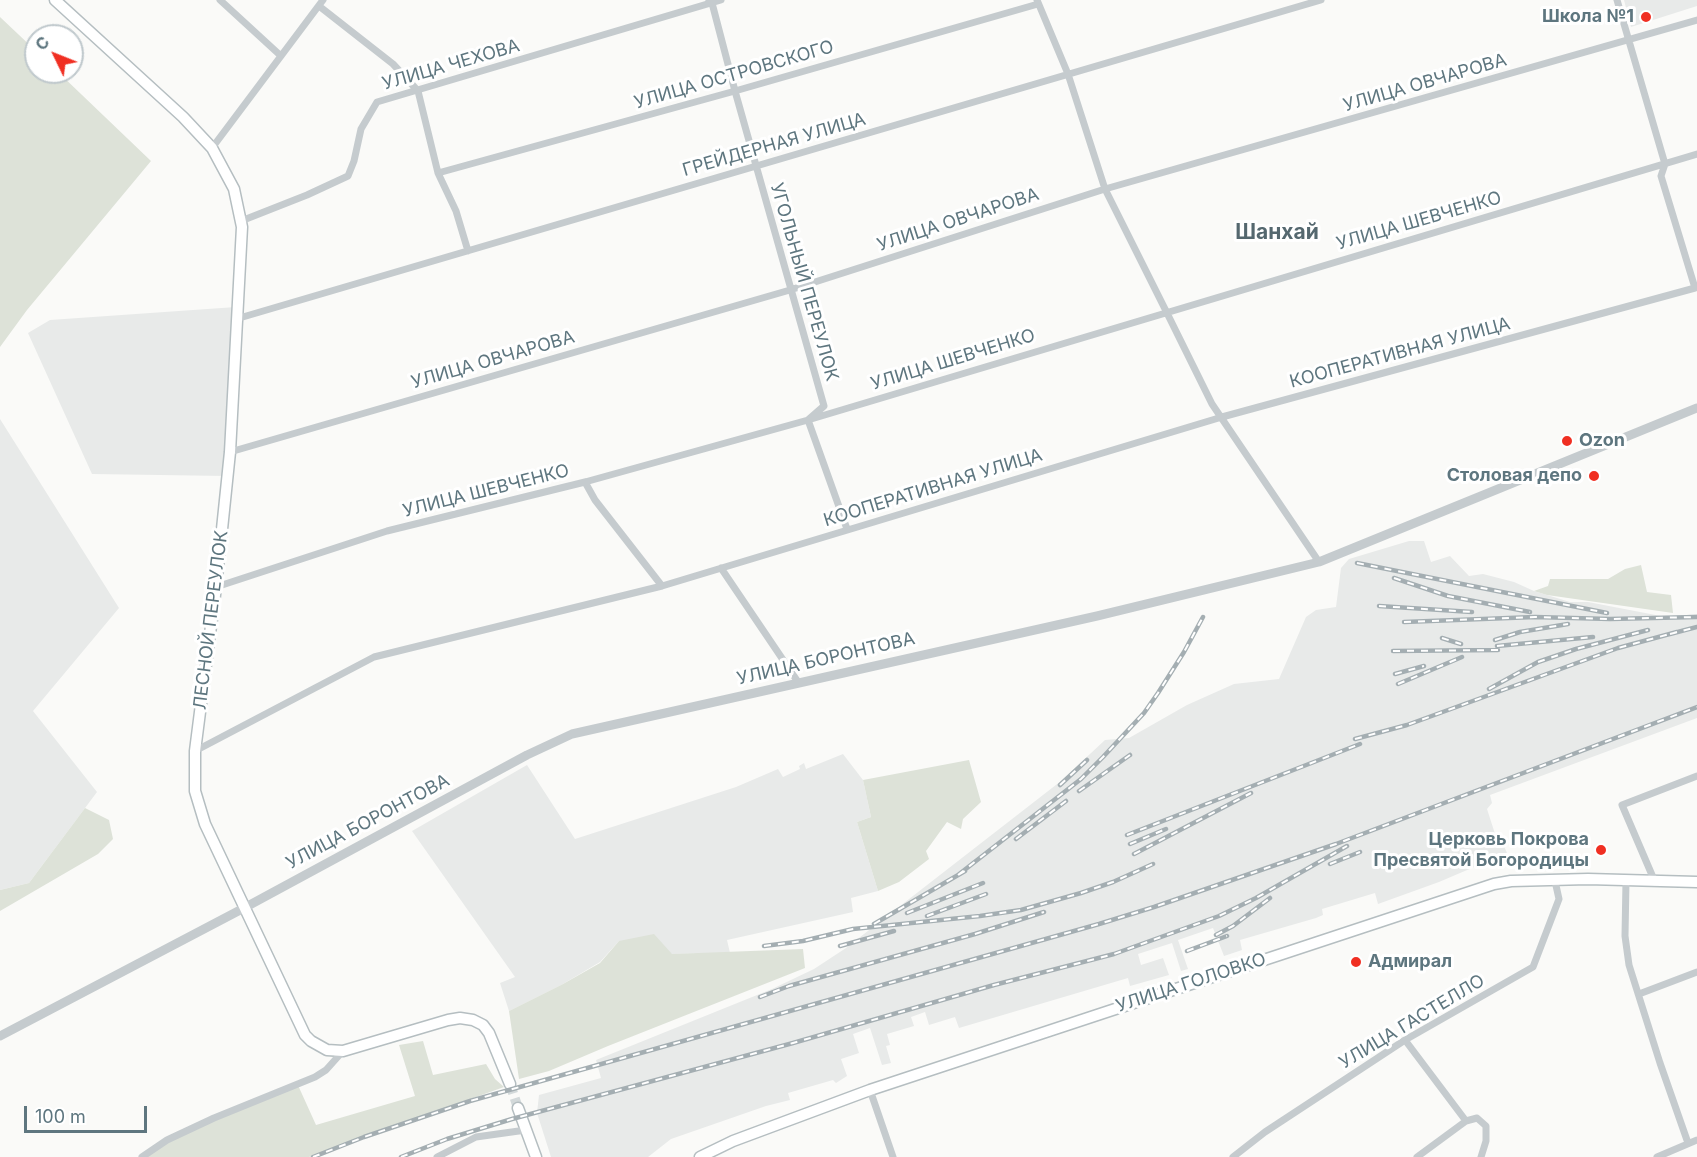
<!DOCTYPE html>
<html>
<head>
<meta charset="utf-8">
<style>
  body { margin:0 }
  #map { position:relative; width:1697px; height:1157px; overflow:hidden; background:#fafaf8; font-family:Inter,sans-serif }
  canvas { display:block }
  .north { position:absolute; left:24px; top:24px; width:60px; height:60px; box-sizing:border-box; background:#fff; border:2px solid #bfc8cc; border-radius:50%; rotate:313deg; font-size:16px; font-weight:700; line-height:24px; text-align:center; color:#5e767f }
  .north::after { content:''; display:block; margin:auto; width:21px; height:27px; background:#f02f22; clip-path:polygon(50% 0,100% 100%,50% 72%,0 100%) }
  .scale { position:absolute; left:24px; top:1106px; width:123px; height:27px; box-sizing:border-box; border:3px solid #5e767f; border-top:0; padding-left:8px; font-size:18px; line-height:21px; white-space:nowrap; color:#5e767f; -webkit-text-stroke:4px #fff; paint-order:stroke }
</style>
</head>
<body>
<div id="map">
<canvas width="1697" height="1157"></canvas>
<div class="north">С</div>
<div class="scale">100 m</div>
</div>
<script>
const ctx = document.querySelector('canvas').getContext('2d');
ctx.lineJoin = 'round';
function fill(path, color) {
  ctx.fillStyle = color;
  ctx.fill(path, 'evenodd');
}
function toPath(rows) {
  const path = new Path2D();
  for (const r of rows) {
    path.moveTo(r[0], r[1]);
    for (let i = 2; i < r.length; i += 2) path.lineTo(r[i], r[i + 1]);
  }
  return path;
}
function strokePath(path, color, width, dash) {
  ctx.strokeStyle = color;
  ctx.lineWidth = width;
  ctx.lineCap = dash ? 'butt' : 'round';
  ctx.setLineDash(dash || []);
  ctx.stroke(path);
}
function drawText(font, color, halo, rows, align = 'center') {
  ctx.font = font + ' Inter,sans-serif';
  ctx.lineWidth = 6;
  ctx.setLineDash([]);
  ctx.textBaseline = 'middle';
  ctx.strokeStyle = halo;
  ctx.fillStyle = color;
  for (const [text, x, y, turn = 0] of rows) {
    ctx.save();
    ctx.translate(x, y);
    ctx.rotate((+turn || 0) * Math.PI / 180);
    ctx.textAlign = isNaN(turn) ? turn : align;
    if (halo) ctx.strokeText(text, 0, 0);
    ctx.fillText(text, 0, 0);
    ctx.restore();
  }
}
const built = toPath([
  [1624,0,1697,0,1697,6,1631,27],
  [236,307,227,476,92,474,28,333,50,320],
  [0,419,119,608,33,711,97,792,29,883,0,890],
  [1409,541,1424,541,1431,562,1450,556,1469,576,1483,574,1514,582,1534,591,1570,602,1588,602,1666,617,1697,614,1697,718,1490,795,1492,803,1487,809,1497,840,1503,844,1507,853,1439,882,1378,904,1375,893,1322,909,1323,915,1316,918,1240,940,1242,950,1224,956,1213,928,1178,940,1188,969,1181,971,1172,943,1138,954,1141,965,1163,958,1169,975,1130,986,1128,978,959,1028,955,1017,929,1025,925,1012,911,1017,914,1026,887,1034,890,1045,886,1046,891,1063,882,1065,870,1028,853,1034,859,1053,841,1059,847,1076,836,1083,833,1080,788,1093,790,1100,766,1106,671,1139,648,1157,551,1157,537,1113,539,1095,601,1078,596,1060,772,989,814,969,846,948,1061,781,1105,740,1129,738,1187,705,1234,684,1279,679,1306,617,1316,610,1336,607,1341,568,1349,559],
  [843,754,863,780,871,817,857,822,878,891,851,898,853,912,727,940,730,953,672,954,619,941,600,962,563,984,509,1011,500,983,515,977,412,831,527,765,575,839,736,787,778,769,783,777,800,769,799,766,804,763,806,769]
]);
const green = toPath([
  [0,17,36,51,36,72,58,72,151,161,27,310,0,347],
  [1641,565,1647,592,1671,595,1673,613,1547,595,1534,591,1548,586,1550,579,1608,579,1625,569],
  [969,760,981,802,963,819,961,829,947,822,926,851,929,859,899,882,878,891,857,822,871,817,863,780],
  [85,808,109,820,113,839,98,854,0,911,0,890,29,883],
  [654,934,672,954,803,949,805,968,608,1046,549,1071,519,1079,509,1011,563,984,600,963,619,941],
  [423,1041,433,1075,486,1064,495,1079,504,1087,309,1157,142,1157,167,1140,297,1083,316,1125,415,1096,399,1045]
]);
const secondaryTunnel = toPath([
  [510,1084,518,1108]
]);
const minor = toPath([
  [220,0,281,56],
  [709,0,712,3,735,91,824,406,808,420,847,529],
  [1037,0,1068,74,1105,189,1166,311,1212,404,1319,562],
  [319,6,393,64,418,91,438,173,456,211,468,251],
  [212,148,323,0],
  [438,173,735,91,1038,4],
  [241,221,307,195,348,176,354,161,361,129,377,102,721,0],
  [236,319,1321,0],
  [230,452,790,290,1105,189,1697,20],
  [585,482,595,500,662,586],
  [721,568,798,682],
  [216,587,387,531,585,482,808,420,1697,154],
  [195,751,374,657,662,586,1222,417,1695,288,1661,176,1665,164,1617,0],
  [1626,881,1625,936,1629,965,1660,1063,1688,1143],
  [1655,882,1622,805,1697,776],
  [1639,994,1697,972],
  [1405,1040,1466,1121,1477,1118,1486,1126,1486,1141,1481,1157],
  [870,1090,893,1157],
  [142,1157,167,1140,214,1118,315,1077,326,1070,343,1051],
  [437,1157,476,1137,526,1130],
  [1233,1157,1265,1132,1405,1040,1533,967,1559,899,1555,881],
  [1417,1157,1466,1121],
  [1657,1157,1697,1140]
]);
const tertiary = toPath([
  [0,1036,244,908,527,755,572,734,1097,616,1319,562,1697,408]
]);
const secondary = toPath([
  [55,0,183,117,212,148,234,189,242,227,230,452,216,587,195,751,195,791,205,824,305,1035,311,1041,327,1050,343,1051,448,1020,460,1018,473,1020,483,1025,489,1033,510,1084],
  [518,1108,536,1157],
  [700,1157,733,1141,870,1090,1494,884,1511,881,1588,879,1697,882]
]);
const rail = toPath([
  [1357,563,1607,613],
  [1394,578,1448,596,1530,612],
  [1379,606,1472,612],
  [1404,622,1535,617,1610,619,1697,617],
  [1670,634,1697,627],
  [1442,638,1461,644],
  [1495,640,1520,632,1568,624],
  [1497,646,1593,637],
  [1393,651,1498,650],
  [1395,674,1424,666],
  [1398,684,1462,657],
  [1489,689,1538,662,1576,649,1648,630],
  [1355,739,1407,725,1618,648,1677,632],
  [1060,785,1087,760],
  [1079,791,1130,755],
  [1127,835,1360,744],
  [1016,839,1066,801],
  [1130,844,1166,829],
  [1134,854,1251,793],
  [1330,864,1360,852],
  [958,875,1081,779,1103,757,1144,713,1158,693,1184,652,1203,617],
  [907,913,983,883],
  [927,916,986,894],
  [874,924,965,871],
  [1216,935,1233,926,1270,898],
  [764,946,803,941,853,929,980,916,1021,910,1081,893,1113,882,1153,864],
  [840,946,894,931],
  [1187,951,1227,936],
  [760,997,789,986,975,934,1044,912],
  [313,1157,364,1137,470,1101,1099,924,1154,907,1336,844,1697,707],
  [401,1157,447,1139,512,1119,793,1043,994,985,1114,954,1219,916,1256,898,1347,846]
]);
const markers = [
  [1646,17,6,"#f02f22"],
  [1567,441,6,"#f02f22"],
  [1594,476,6,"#f02f22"],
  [1601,850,6,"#f02f22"],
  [1356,962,6,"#f02f22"]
];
const poiNames = [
  ["Школа №1",1634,17],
  ["Ozon",1579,441,"left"],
  ["Столовая депо",1582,476],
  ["Церковь Покрова",1589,840],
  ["Пресвятой Богородицы",1589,861],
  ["Адмирал",1368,962,"left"]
];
const streetNames = [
  ["УЛИЦА ЧЕХОВА",451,65,-16],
  ["УЛИЦА ОСТРОВСКОГО",734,75,-16],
  ["УЛИЦА ОВЧАРОВА",1425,83,-16],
  ["ГРЕЙДЕРНАЯ УЛИЦА",774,145,-16],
  ["УЛИЦА ОВЧАРОВА",958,220,-18],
  ["УЛИЦА ШЕВЧЕНКО",1419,221,-16],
  ["УГОЛЬНЫЙ ПЕРЕУЛОК",804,282,74],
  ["КООПЕРАТИВНАЯ УЛИЦА",1400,353,-15],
  ["УЛИЦА ОВЧАРОВА",493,360,-16],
  ["УЛИЦА ШЕВЧЕНКО",953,360,-17],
  ["КООПЕРАТИВНАЯ УЛИЦА",933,488,-17],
  ["УЛИЦА ШЕВЧЕНКО",486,491,-14],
  ["ЛЕСНОЙ ПЕРЕУЛОК",211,620,-83],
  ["УЛИЦА БОРОНТОВА",826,659,-13],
  ["УЛИЦА БОРОНТОВА",368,822,-28],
  ["УЛИЦА ГОЛОВКО",1191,983,-18],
  ["УЛИЦА ГАСТЕЛЛО",1412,1022,-31]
];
const quarterNames = [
  ["Шанхай",1277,233]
];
fill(built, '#e8eae9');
fill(green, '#dde2d8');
strokePath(secondaryTunnel, '#d3d9da', 10, [10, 5]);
strokePath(secondary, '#b5bec1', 13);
strokePath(minor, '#c5cbce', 7);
strokePath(tertiary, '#c5cbce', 9);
strokePath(secondary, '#fff', 10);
strokePath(rail, '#a4aeb2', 4.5);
strokePath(rail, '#fff', 2, [7]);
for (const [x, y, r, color] of markers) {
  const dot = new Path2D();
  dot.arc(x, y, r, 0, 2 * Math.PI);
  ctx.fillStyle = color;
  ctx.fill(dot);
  strokePath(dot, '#fff', 2);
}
drawText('bold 18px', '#5e767f', '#fff', poiNames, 'right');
drawText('18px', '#5e767f', '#fff', streetNames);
drawText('bold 21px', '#55686f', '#fff', quarterNames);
</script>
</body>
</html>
